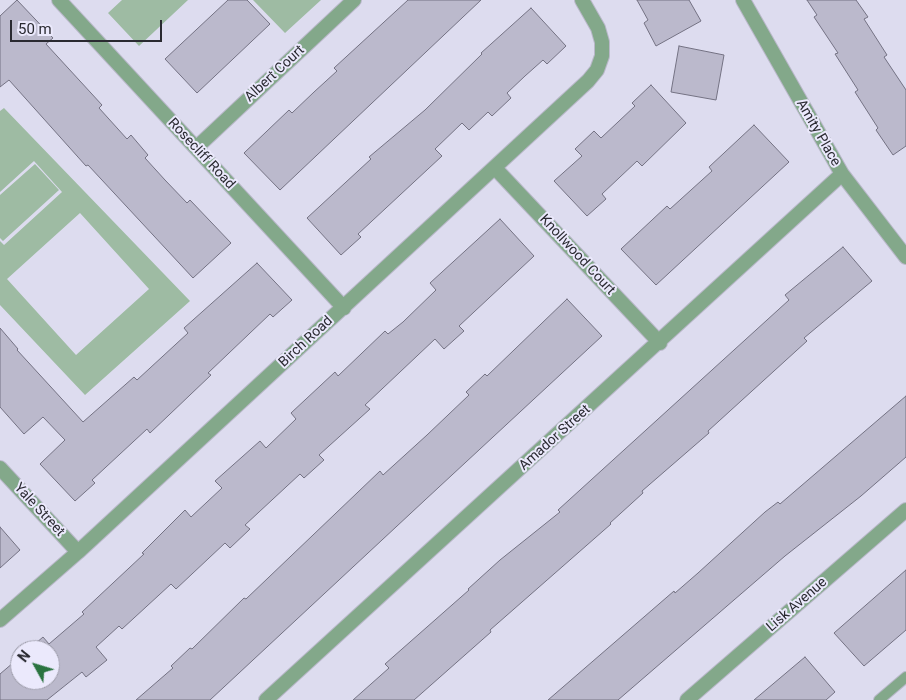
<!DOCTYPE html>
<html>
<head>
<meta charset="utf-8">
<style>
  body { margin:0 }
  #map { position:relative; width:906px; height:700px; overflow:hidden; background:#dddcef; font-family:Roboto,sans-serif }
  canvas { display:block }
  .north { position:absolute; left:10px; top:640px; width:50px; height:50px; box-sizing:border-box; background:#ebe9fc; border:1px solid #9e9dab; border-radius:50%; rotate:309deg; font-size:14px; font-weight:700; line-height:20px; text-align:center; color:#2a2a31 }
  .north::after { content:''; display:block; margin:auto; width:18px; height:22px; background:#2a7340; clip-path:polygon(50% 0,100% 100%,50% 72%,0 100%) }
  .scale { position:absolute; left:10px; top:20px; width:152px; height:22px; box-sizing:border-box; border:2px solid #2a2a31; border-top:0; padding-left:6px; font-size:15px; line-height:18px; white-space:nowrap; color:#2a2a31; -webkit-text-stroke:4px #ebe9fc; paint-order:stroke }
</style>
</head>
<body>
<div id="map">
<canvas width="906" height="700"></canvas>
<div class="north">N</div>
<div class="scale">50 m</div>
</div>
<script>
const ctx = document.querySelector('canvas').getContext('2d');
ctx.lineJoin = 'round';
function fill(path, color) {
  ctx.fillStyle = color;
  ctx.fill(path, 'evenodd');
}
function toPath(rows) {
  const path = new Path2D();
  for (const r of rows) {
    path.moveTo(r[0], r[1]);
    for (let i = 2; i < r.length; i += 2) path.lineTo(r[i], r[i + 1]);
  }
  return path;
}
function strokePath(path, color, width, dash) {
  ctx.strokeStyle = color;
  ctx.lineWidth = width;
  ctx.lineCap = dash ? 'butt' : 'round';
  ctx.setLineDash(dash || []);
  ctx.stroke(path);
}
function drawText(font, color, halo, rows, align = 'center') {
  ctx.font = font + ' Roboto,sans-serif';
  ctx.lineWidth = 4;
  ctx.setLineDash([]);
  ctx.textBaseline = 'middle';
  ctx.strokeStyle = halo;
  ctx.fillStyle = color;
  for (const [text, x, y, turn = 0] of rows) {
    ctx.save();
    ctx.translate(x, y);
    ctx.rotate((+turn || 0) * Math.PI / 180);
    ctx.textAlign = isNaN(turn) ? turn : align;
    if (halo) ctx.strokeText(text, 0, 0);
    ctx.fillText(text, 0, 0);
    ctx.restore();
  }
}
const green = toPath([
  [122,0,188,0,139,46,108,13],
  [253,0,321,0,285,33],
  [4,108,190,301,85,395,0,305,0,241,4,245,62,192,34,161,0,192,0,111],
  [80,213,149,289,76,355,7,279],
  [35,164,59,190,3,241,0,238,0,195]
]);
const building = toPath([
  [17,0,53,38,46,44,102,105,99,108,127,139,131,135,148,155,145,158,165,180,187,203,190,200,231,243,193,278,88,165,86,166,9,80,0,87,0,16,17,0],
  [228,0,247,0,270,24,197,93,165,59,228,0],
  [408,0,481,0,280,190,244,153,289,110,292,113,314,92,337,71,334,68,408,0],
  [637,0,689,0,701,21,656,46,644,23,648,20,637,0],
  [807,0,856,0,868,17,864,19,887,55,884,57,906,90,906,146,893,155,876,130,878,128,855,92,858,90,835,54,838,53,814,17,817,15,807,0],
  [531,8,566,46,547,64,543,60,525,76,507,93,511,98,492,116,488,112,469,130,462,123,435,149,442,156,358,234,361,237,341,255,307,218,371,159,369,157,425,110,482,54,481,53,531,8],
  [679,46,724,55,716,100,671,92,679,46],
  [651,85,686,123,642,166,637,161,602,194,606,199,587,216,554,181,582,156,575,149,594,131,601,138,635,106,632,103,651,85],
  [754,125,789,162,656,285,621,249,667,206,670,209,712,171,709,167,754,125],
  [500,219,534,256,459,326,464,331,444,349,435,339,365,405,370,409,319,455,324,460,304,478,300,474,245,525,250,529,230,548,225,543,176,589,171,584,122,629,119,626,96,647,107,660,86,677,82,672,47,700,0,700,0,674,20,657,20,680,50,680,50,650,28,650,43,637,49,644,84,614,82,612,144,554,142,553,185,510,191,517,222,488,215,481,260,441,266,448,296,419,291,413,335,372,338,376,385,331,388,334,403,322,436,290,430,283,500,219],
  [843,247,872,281,804,338,807,341,708,431,709,433,642,491,643,493,610,523,611,524,522,602,490,630,491,632,414,700,353,700,389,668,385,664,469,590,468,589,500,560,560,512,558,510,789,300,785,295,843,247],
  [257,263,292,300,273,317,270,314,208,373,211,375,169,415,150,433,147,429,92,480,95,483,75,501,40,464,65,440,43,417,24,434,0,407,0,328,18,349,17,350,83,422,134,377,137,380,188,333,184,328,257,263],
  [567,299,602,336,425,500,210,700,136,700,173,668,171,666,190,648,192,649,244,598,246,599,380,471,383,475,427,435,469,395,466,392,485,374,487,376,567,299],
  [906,396,906,457,861,496,785,556,618,700,548,700,674,591,675,593,698,573,765,512,778,502,780,504,906,396],
  [0,527,20,550,0,568,0,527],
  [906,570,906,630,864,666,834,633,906,570],
  [805,657,835,692,826,700,754,700,805,657]
]);
const service = toPath([
  [879,700,906,677]
]);
const minor = toPath([
  [59,0,344,308],
  [743,0,842,174,906,257],
  [196,148,354,0],
  [495,168,660,343],
  [0,468,78,552],
  [0,620,78,552,588,81,597,70,602,56,602,42,598,28,582,0],
  [266,700,842,174],
  [687,700,906,510]
]);
const streetNames = [
  ["Albert Court",275,74,-43],
  ["Amity Place",818,133,60],
  ["Rosecliff Road",201,154,47],
  ["Knollwood Court",577,255,47],
  ["Birch Road",306,342,-43],
  ["Amador Street",555,438,-42],
  ["Yale Street",39,510,47],
  ["Lisk Avenue",797,605,-41]
];
fill(green, '#9ebba3');
fill(building, '#bbb9cc');
strokePath(building, '#747283', 1);
strokePath(service, '#b9b8c9', 12);
strokePath(minor, '#b9b8c9', 16);
strokePath(service, '#83a88a', 10);
strokePath(minor, '#83a88a', 14);
drawText('14px', '#2a2a31', '#ebe9fc', streetNames);
</script>
</body>
</html>
